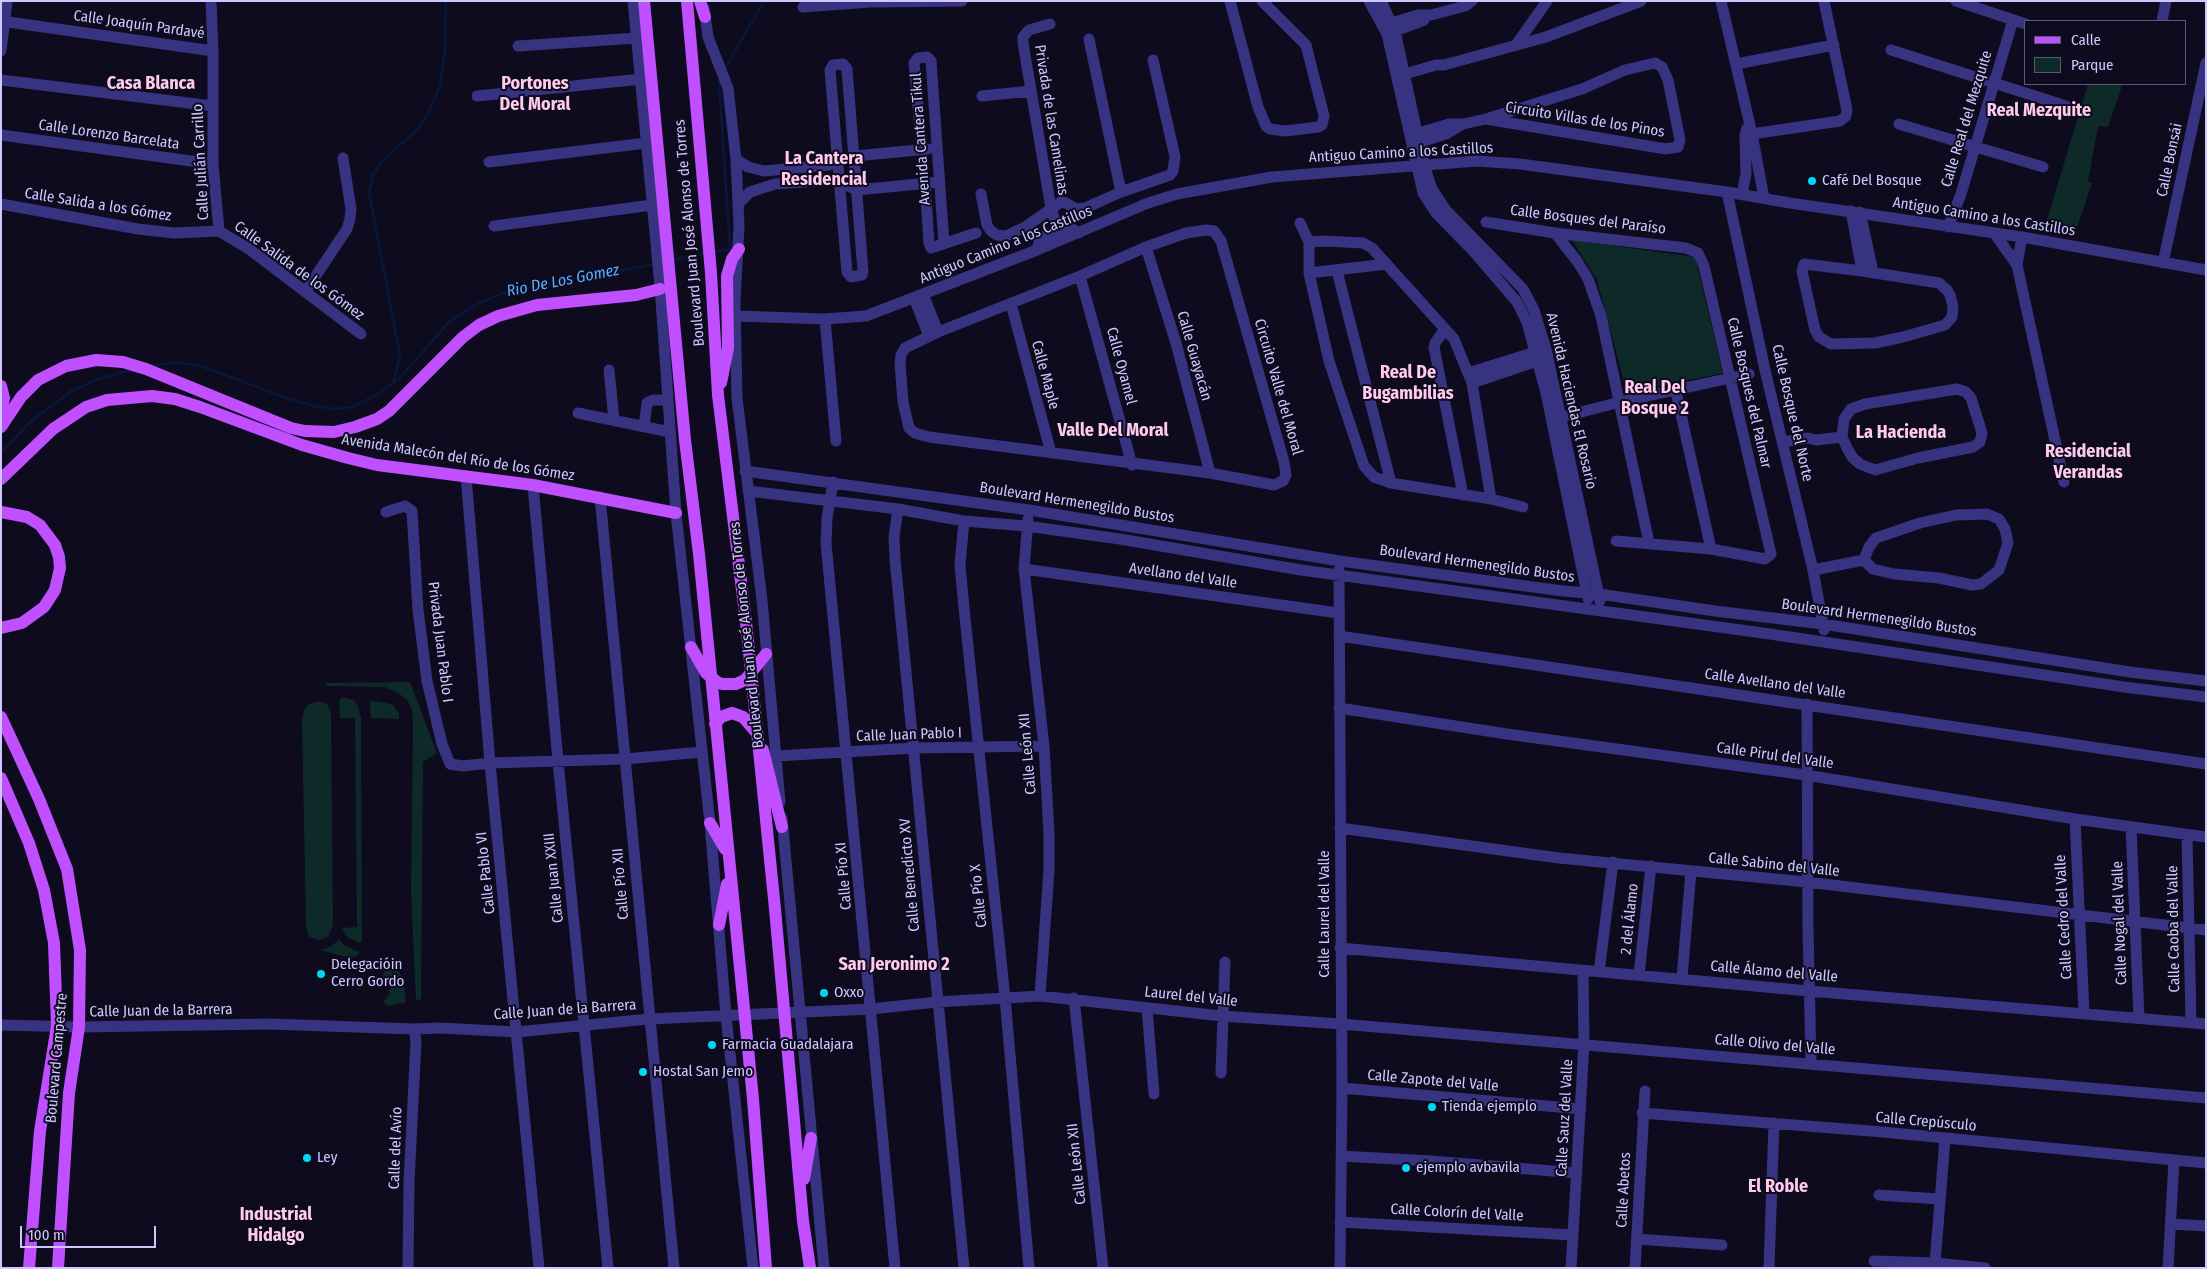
<!DOCTYPE html>
<html>
<head>
<meta charset="utf-8">
<style>
  body { margin:0 }
  #map { position:relative; width:2207px; height:1269px; overflow:hidden; background:#0e0b1f; font-family:"Fira Sans Condensed",sans-serif }
  canvas { display:block }
  .frame { position:absolute; inset:0; border:2px solid #cfc8ff; pointer-events:none }
  .legend { position:absolute; left:2024px; top:20px; width:162px; height:65px; box-sizing:border-box; background:#0e0b1f; border:1px solid #5b5779; margin:0; padding:6px 9px; list-style:none; font-size:15px; color:#cfc8ff }
  .legend li { display:flex; align-items:center; gap:10px; height:25px }
  .legend b { width:25px; border:1px solid #5b5779 }
  .scale { position:absolute; left:20px; top:1226px; width:136px; height:22px; box-sizing:border-box; border:2px solid #cfc8ff; border-top:0; padding-left:6px; font-size:15px; line-height:18px; white-space:nowrap; color:#cfc8ff; -webkit-text-stroke:4px #0e0b1f; paint-order:stroke }
</style>
</head>
<body>
<div id="map">
<canvas width="2207" height="1269"></canvas>
<div class="frame"></div>
<ul class="legend">
<li><b style="height:6px;background:#c04fff"></b>Calle</li>
<li><b style="height:14px;background:#0d2928"></b>Parque</li>
</ul>
<div class="scale">100 m</div>
</div>
<script>
const ctx = document.querySelector('canvas').getContext('2d');
ctx.lineJoin = 'round';
function fill(path, color) {
  ctx.fillStyle = color;
  ctx.fill(path, 'evenodd');
}
function toPath(rows) {
  const path = new Path2D();
  for (const r of rows) {
    path.moveTo(r[0], r[1]);
    for (let i = 2; i < r.length; i += 2) path.lineTo(r[i], r[i + 1]);
  }
  return path;
}
function strokePath(path, color, width, dash) {
  ctx.strokeStyle = color;
  ctx.lineWidth = width;
  ctx.lineCap = dash ? 'butt' : 'round';
  ctx.setLineDash(dash || []);
  ctx.stroke(path);
}
function drawText(font, color, halo, rows, align = 'center') {
  ctx.font = font + ' "Fira Sans Condensed",sans-serif';
  ctx.lineWidth = 4;
  ctx.setLineDash([]);
  ctx.textBaseline = 'middle';
  ctx.strokeStyle = halo;
  ctx.fillStyle = color;
  for (const [text, x, y, turn = 0] of rows) {
    ctx.save();
    ctx.translate(x, y);
    ctx.rotate((+turn || 0) * Math.PI / 180);
    ctx.textAlign = isNaN(turn) ? turn : align;
    if (halo) ctx.strokeText(text, 0, 0);
    ctx.fillText(text, 0, 0);
    ctx.restore();
  }
}
const green = toPath([
  [2088,84,2115,84,2122,86,2108,127,2098,126,2088,182,2092,183,2077,228,2046,223],
  [1572,240,1695,257,1723,373,1627,393,1597,280],
  [410,682,437,753,423,762,421,999,416,1000,411,892,413,724,412,710,408,701,401,695,385,687,327,686,325,683],
  [342,697,354,700,358,706,361,718,362,941,360,943,347,937,342,928,357,927,355,718,340,718,339,702],
  [320,701,327,704,331,712,333,925,328,937,320,940,309,937,306,926,302,721,304,710,308,705],
  [373,701,392,704,399,713,399,719,371,718,370,703],
  [339,939,345,946,360,952,358,955,351,958,320,950,332,946],
  [392,963,399,971,404,983,406,1002,389,1006,383,1002,389,995,390,986,383,985,383,973]
]);
const stream = toPath([
  [725,69,764,1],
  [714,252,730,249,719,81,720,78],
  [673,260,706,253],
  [152,366,177,362,201,366,289,399,314,406,335,409,352,407,378,394,398,380,449,322,477,304,506,292,655,264],
  [393,383,400,356,369,192,373,175,383,160,417,130,430,110,440,86,445,49,446,1],
  [1,453,31,421,73,390,98,379,132,370]
]);
const minor = toPath([
  [211,1,213,51,213,164,219,231],
  [633,1,660,286,676,513,710,823,726,1016,753,1268],
  [1230,1,1258,107,1266,126,1270,129,1285,131,1318,127,1322,125,1324,116,1306,45,1262,1],
  [1369,1,1387,34,1423,193,1436,213,1474,252,1517,302,1527,322,1546,393,1588,599],
  [1381,1,1395,31,1424,165,1432,189,1445,209,1523,289,1534,310,1546,349,1600,601],
  [1721,1,1752,134,1764,198],
  [1956,1,2026,24],
  [803,7,870,2,962,1],
  [704,8,708,37,728,88,736,159,739,225,735,303,737,398,762,600,780,802],
  [1,21,213,51],
  [2162,21,2166,1],
  [1050,24,1029,30,1023,37,1023,43,1051,208,1058,230],
  [1385,25,1418,15,1431,15,1465,6,1472,1],
  [1390,33,1424,20],
  [1089,39,1121,192],
  [1516,45,1547,1],
  [518,46,637,38],
  [1891,50,2066,106],
  [1,51,7,1],
  [843,64,847,69,863,271,862,275,851,277,847,272,830,70,833,65,843,64],
  [1736,64,1834,45],
  [1398,76,1436,65,1444,65,1546,37,1641,1],
  [1,80,213,106],
  [477,96,641,79],
  [982,96,1031,91],
  [1899,124,2043,167],
  [1,135,213,164],
  [1412,135,1449,124,1463,124,1486,119,1582,89,1625,70,1655,63,1662,67,1668,80,1680,140,1678,147,1666,149,1486,119],
  [1745,135,1840,121,1846,116,1847,110,1824,1],
  [1414,144,1446,134,1463,124],
  [922,150,914,63,918,58,927,57,931,61,944,244],
  [736,159,748,167,764,171,829,165,855,156,928,149],
  [489,162,646,143],
  [925,183,929,243,931,248,976,233],
  [1727,192,1765,370,1813,570,1824,630],
  [981,194,987,225,991,231,997,235,1006,236,1025,227,1061,202,1066,203,1076,209,1085,208,1121,192,1170,175,1173,171,1175,157,1153,60],
  [1742,194,1746,174,1745,135,1747,128],
  [739,203,750,192,775,184,831,180,839,182,857,190,939,182],
  [1,204,138,229,174,233,219,231],
  [1851,211,1862,271],
  [1860,212,1873,272],
  [1486,222,1555,233,1686,248,1698,253,1704,266,1771,554,1765,559,1711,549,1616,541],
  [1300,223,1309,242],
  [494,226,652,205],
  [1948,227,1961,194,2013,20],
  [1206,230,1214,231,1221,241,1284,462,1286,475,1283,481,1274,485,1210,473,929,437,915,433,909,428,903,402,900,363,901,355,905,348,938,332,1080,276,1146,247,1186,233,1206,230],
  [219,231,249,249,361,334],
  [1555,233,1577,261,1588,279,1601,316,1649,543],
  [1994,233,2017,265],
  [2022,237,2017,265,2064,482],
  [1325,241,1363,243,1372,248,1454,339,1472,383,1491,499,1391,483,1374,477,1364,466,1329,361,1309,273,1309,242,1325,241],
  [1146,247,1176,343,1210,473],
  [1037,250,1040,239,1046,235,1069,227,1079,233],
  [2163,263,2206,63],
  [1804,264,1862,271,1939,283,1947,290,1950,295,1953,306,1952,317,1945,325,1903,337,1875,343,1831,344,1819,337,1815,330,1802,271,1804,264],
  [1337,271,1391,483],
  [1309,273,1387,264],
  [1080,276,1132,465],
  [305,292,347,229,350,219,351,209,343,158],
  [923,294,938,332],
  [914,298,929,336],
  [1011,304,1051,453],
  [736,316,825,319,866,316,1037,250,1148,203,1177,194,1272,177,1477,161,1520,164,1727,192,1790,203,2022,237,2206,270],
  [825,319,836,441],
  [1445,329,1435,343,1434,347,1463,495],
  [609,370,614,420],
  [1468,373,1542,350],
  [1472,383,1546,358],
  [1957,389,1966,392,1971,398,1982,433,1980,442,1973,447,1918,458,1875,470,1860,464,1853,458,1848,450,1842,437,1844,419,1851,409,1865,404,1957,389],
  [1676,392,1711,549],
  [578,413,670,432],
  [1554,419,1620,402,1749,374],
  [644,426,647,403,653,400,668,400],
  [1783,442,1808,438,1816,440,1842,437],
  [745,471,1029,510,1340,561,1563,591,1599,594,1715,611,1823,624,2130,672,2206,681],
  [466,476,490,763,539,1268],
  [833,482,827,518,826,543,895,1268],
  [533,485,558,761,608,1268],
  [748,491,898,509,964,521,1026,526,1120,539,1301,570,1770,634,2124,687,2206,697],
  [600,497,674,1268],
  [1491,499,1523,507],
  [898,509,894,537,895,559,964,1268],
  [386,512,405,506,412,511,418,610,427,681,442,744,450,764,463,766,490,763,625,759,702,752],
  [1987,514,1999,519,2005,529,2008,543,1999,570,1981,584,1972,585,1939,578,1894,574,1873,569,1864,560,1869,547,1876,538,1920,523,1956,515,1987,514],
  [1028,519,1024,569,1044,746,1049,833,1049,870,1040,996],
  [964,521,960,565,964,608,1005,998,1029,1268],
  [1024,569,1338,613],
  [1339,570,1342,1088,1340,1268],
  [1813,570,1864,560],
  [1339,636,2206,764],
  [1807,704,1808,928,1811,1063],
  [1339,708,1507,734,1806,775,2075,819,2206,837],
  [776,756,914,748,1044,746],
  [782,818,824,1268],
  [2075,819,2084,1013],
  [2131,827,2139,1018],
  [1340,828,1559,858,1807,882,2206,930],
  [2187,835,2191,1022],
  [1340,948,1809,991,2206,1024],
  [1599,972,1613,862],
  [1639,975,1651,866],
  [1682,978,1691,871],
  [1074,998,1103,1268],
  [1147,1008,1154,1094],
  [1,1025,79,1027,269,1024,414,1029,440,1028,516,1032,649,1019,871,1009,937,1002,1040,996,1222,1016,1341,1024,2206,1098],
  [1221,1073,1225,962],
  [1342,1088,1581,1109],
  [1642,1113,1883,1132,2206,1163],
  [1341,1156,1431,1161,1577,1173],
  [1879,1195,1939,1199],
  [1340,1222,1573,1235],
  [2171,1224,2206,1226],
  [1637,1239,1722,1245],
  [1874,1261,1935,1263,1985,1268],
  [1935,1263,1945,1139],
  [408,1268,409,1183,416,1041,414,1029],
  [1571,1268,1584,1044,1583,971],
  [1635,1268,1645,1091],
  [1769,1268,1774,1123],
  [2168,1268,2174,1161]
]);
const major = toPath([
  [644,1,685,440,699,554,753,1099,766,1268],
  [687,1,711,273,718,395,746,622,775,909,803,1221,810,1268],
  [700,1,705,17],
  [721,383,728,348,727,276,732,259,739,249],
  [1,386,4,398,1,412],
  [1,427,21,397,38,380,66,366,96,360,123,362,146,369,291,428,305,431,334,432,355,427,377,419,389,411,463,337,479,325,498,316,537,305,636,295,660,289],
  [1,479,53,429,86,407,107,400,152,396,175,399,200,407,302,445,348,458,377,465,533,485,676,513],
  [1,512,27,517,40,525,55,545,59,557,60,568,55,590,44,607,22,623,1,628],
  [691,647,706,673,717,682,722,684,736,684,745,680,766,654],
  [1,717,39,799,67,869,80,950,79,1027,69,1093,58,1268],
  [715,724,721,717,732,713,743,717,756,732],
  [763,750,782,827],
  [1,778,29,843,44,890,54,943,57,1026,40,1131,29,1268],
  [710,823,725,849],
  [719,925,727,884],
  [804,1179,811,1138]
]);
const markers = [
  [1812,181,5,"#00d8f3"],
  [321,974,5,"#00d8f3"],
  [824,993,5,"#00d8f3"],
  [712,1045,5,"#00d8f3"],
  [643,1072,5,"#00d8f3"],
  [1432,1107,5,"#00d8f3"],
  [307,1158,5,"#00d8f3"],
  [1406,1168,5,"#00d8f3"]
];
const streetNames = [
  ["Calle Joaquín Pardavé",139,25,8],
  ["Calle Real del Mezquite",1967,119,-73],
  ["Privada de las Camelinas",1051,120,81],
  ["Circuito Villas de los Pinos",1585,120,9],
  ["Calle Lorenzo Barcelata",109,135,8],
  ["Avenida Cantera Tikul",921,139,-94],
  ["Antiguo Camino a los Castillos",1401,153,-3],
  ["Calle Bonsái",2170,160,-78],
  ["Calle Julián Carrillo",201,162,-93],
  ["Calle Salida a los Gómez",98,205,9],
  ["Antiguo Camino a los Castillos",1984,217,9],
  ["Calle Bosques del Paraíso",1588,220,7],
  ["Boulevard Juan José Alonso de Torres",690,233,-95],
  ["Antiguo Camino a los Castillos",1006,245,-22],
  ["Calle Salida de los Gómez",299,271,36],
  ["Calle Guayacán",1194,356,74],
  ["Calle Oyamel",1121,366,75],
  ["Calle Maple",1045,375,75],
  ["Circuito Valle del Moral",1278,387,74],
  ["Calle Bosques del Palmar",1749,393,77],
  ["Avenida Haciendas El Rosario",1571,401,77],
  ["Calle Bosque del Norte",1792,413,77],
  ["Avenida Malecón del Río de los Gómez",458,458,9],
  ["Boulevard Hermenegildo Bustos",1077,503,9],
  ["Boulevard Hermenegildo Bustos",1477,564,8],
  ["Avellano del Valle",1183,576,8],
  ["Boulevard Hermenegildo Bustos",1879,618,8],
  ["Boulevard Juan José Alonso de Torres",747,635,-96],
  ["Privada Juan Pablo I",440,642,83],
  ["Calle Avellano del Valle",1775,684,8],
  ["Calle Juan Pablo I",909,735,-2],
  ["Calle León XII",1028,754,-95],
  ["Calle Pirul del Valle",1775,756,8],
  ["Calle Sabino del Valle",1774,865,6],
  ["Calle Pablo VI",486,873,-96],
  ["Calle Benedicto XV",910,875,-95],
  ["Calle Pío XI",844,876,-95],
  ["Calle Juan XXIII",554,878,-96],
  ["Calle Pío XII",621,884,-95],
  ["Calle Pío X",979,896,-96],
  ["Calle Laurel del Valle",1325,914,-90],
  ["Calle Cedro del Valle",2064,917,-93],
  ["2 del Álamo",1630,919,-84],
  ["Calle Nogal del Valle",2120,923,-92],
  ["Calle Caoba del Valle",2174,929,-91],
  ["Calle Álamo del Valle",1774,972,5],
  ["Laurel del Valle",1191,997,6],
  ["Calle Juan de la Barrera",565,1010,-4],
  ["Calle Juan de la Barrera",161,1011,-1],
  ["Calle Olivo del Valle",1775,1045,5],
  ["Boulevard Campestre",57,1058,-85],
  ["Calle Zapote del Valle",1433,1081,5],
  ["Calle Sauz del Valle",1565,1118,-87],
  ["Calle Crepúsculo",1926,1122,5],
  ["Calle del Avío",396,1148,-88],
  ["Calle León XII",1077,1164,-96],
  ["Calle Abetos",1624,1190,-87],
  ["Calle Colorín del Valle",1457,1213,3]
];
const poiNames = [
  ["Café Del Bosque",1822,181],
  ["Delegacióin",331,965],
  ["Cerro Gordo",331,982],
  ["Oxxo",834,993],
  ["Farmacia Guadalajara",722,1045],
  ["Hostal San Jemo",653,1072],
  ["Tienda ejemplo",1442,1107],
  ["Ley",317,1158],
  ["ejemplo avbavila",1416,1168]
];
const waterNames = [
  ["Rio De Los Gomez",563,281,-11]
];
const quarterNames = [
  ["Casa Blanca",151,84],
  ["Portones",535,84],
  ["Del Moral",535,105],
  ["Real Mezquite",2039,111],
  ["La Cantera",824,159],
  ["Residencial",824,180],
  ["Real De",1408,373],
  ["Bugambilias",1408,394],
  ["Real Del",1655,388],
  ["Bosque 2",1655,409],
  ["Valle Del Moral",1113,431],
  ["La Hacienda",1901,433],
  ["Residencial",2088,452],
  ["Verandas",2088,473],
  ["San Jeronimo 2",894,965],
  ["El Roble",1778,1187],
  ["Industrial",276,1215],
  ["Hidalgo",276,1236]
];
fill(green, '#0d2928');
strokePath(stream, '#06193c', 2.5);
strokePath(minor, '#373381', 11);
strokePath(major, '#c04fff', 12);
for (const [x, y, r, color] of markers) {
  const dot = new Path2D();
  dot.arc(x, y, r, 0, 2 * Math.PI);
  ctx.fillStyle = color;
  ctx.fill(dot);
  strokePath(dot, '#0e0b1f', 2);
}
drawText('15px', '#cfc8ff', '#0e0b1f', streetNames);
drawText('15px', '#cfc8ff', '#0e0b1f', poiNames, 'left');
drawText('italic 16px', '#56afff', '#0e0b1f', waterNames);
drawText('bold 18px', '#ffcaeb', '#0e0b1f', quarterNames);
</script>
</body>
</html>
